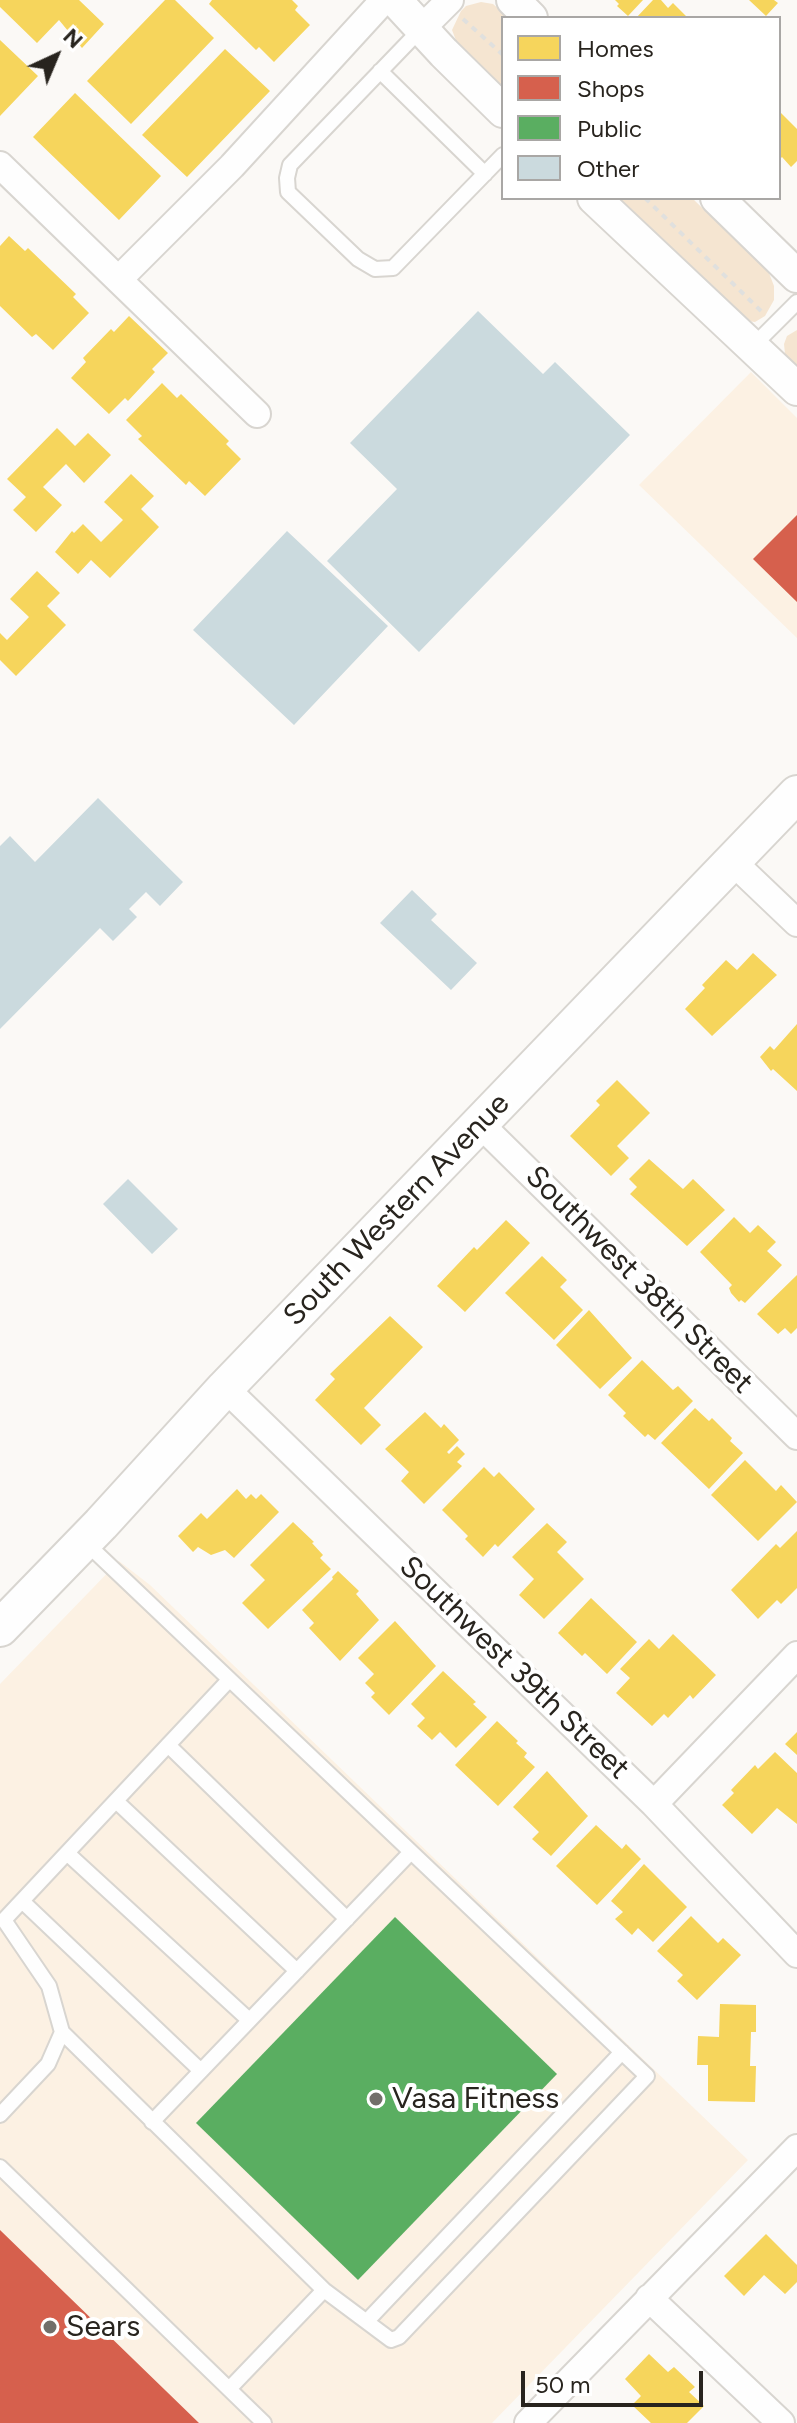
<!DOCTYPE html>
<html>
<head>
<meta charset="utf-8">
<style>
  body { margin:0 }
  #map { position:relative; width:797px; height:2423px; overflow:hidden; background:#fbf9f6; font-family:Figtree,sans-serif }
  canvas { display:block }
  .legend { position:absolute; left:501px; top:16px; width:280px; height:184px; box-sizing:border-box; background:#fff; border:2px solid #a9a7a5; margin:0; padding:10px 14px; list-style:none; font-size:24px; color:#28241e }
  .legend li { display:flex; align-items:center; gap:16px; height:40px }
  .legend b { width:40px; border:2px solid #a9a7a5 }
  .north { position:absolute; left:16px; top:16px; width:80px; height:80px; -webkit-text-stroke:6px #fff; paint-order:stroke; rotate:44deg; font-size:22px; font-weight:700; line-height:32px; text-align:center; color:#28241e }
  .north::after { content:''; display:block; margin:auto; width:28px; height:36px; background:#28241e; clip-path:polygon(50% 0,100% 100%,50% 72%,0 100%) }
  .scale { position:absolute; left:521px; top:2371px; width:182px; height:36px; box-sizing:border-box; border:4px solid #28241e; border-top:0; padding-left:10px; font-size:24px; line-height:28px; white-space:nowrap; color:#28241e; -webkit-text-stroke:6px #fff; paint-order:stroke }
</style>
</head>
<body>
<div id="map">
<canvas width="797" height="2423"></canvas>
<ul class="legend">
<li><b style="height:22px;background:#f6d55c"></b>Homes</li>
<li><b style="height:22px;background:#d6604d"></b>Shops</li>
<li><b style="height:22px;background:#5aae61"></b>Public</li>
<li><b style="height:22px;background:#cbdade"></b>Other</li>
</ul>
<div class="north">N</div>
<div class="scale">50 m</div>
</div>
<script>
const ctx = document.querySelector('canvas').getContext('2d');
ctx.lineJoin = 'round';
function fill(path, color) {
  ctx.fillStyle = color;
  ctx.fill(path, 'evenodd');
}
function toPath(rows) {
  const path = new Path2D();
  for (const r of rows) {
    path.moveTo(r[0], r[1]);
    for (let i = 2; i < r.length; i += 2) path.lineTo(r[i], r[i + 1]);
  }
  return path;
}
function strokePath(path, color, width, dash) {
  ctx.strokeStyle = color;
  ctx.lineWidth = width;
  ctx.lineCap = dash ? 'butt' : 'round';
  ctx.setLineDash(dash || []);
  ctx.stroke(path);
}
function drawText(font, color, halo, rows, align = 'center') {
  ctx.font = font + ' Figtree,sans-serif';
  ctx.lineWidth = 8;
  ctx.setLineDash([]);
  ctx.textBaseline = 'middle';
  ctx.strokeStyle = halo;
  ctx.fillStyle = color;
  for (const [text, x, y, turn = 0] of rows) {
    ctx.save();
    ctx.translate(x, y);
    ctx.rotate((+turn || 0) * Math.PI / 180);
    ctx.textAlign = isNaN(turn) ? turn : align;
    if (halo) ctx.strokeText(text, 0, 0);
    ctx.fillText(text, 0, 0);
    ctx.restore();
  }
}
const built = toPath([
  [751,372,797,418,797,638,639,485],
  [119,1561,150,1585,748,2160,492,2423,0,2423,0,1684]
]);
const green = toPath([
  [481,2,493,4,509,18,503,18,503,91,457,43,452,30,461,11,466,6],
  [611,198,692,198,769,273,774,286,774,300,765,316,755,322,741,320],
  [797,330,797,369,785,354,784,344,787,336]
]);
const homes = toPath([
  [0,0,79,0,104,24,82,48,59,20,37,43,0,7],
  [165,0,175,0,214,38,131,124,87,81],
  [212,0,292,0,298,6,295,10,310,25,274,62,259,47,256,50,209,4],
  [615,0,643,0,628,16,617,6,619,4],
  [653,0,661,0,668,8,673,3,688,18,636,18],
  [749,0,774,0,778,3,766,16],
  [0,40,38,76,0,116],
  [225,49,270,91,187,177,142,135],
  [75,93,161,176,119,220,33,137],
  [781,113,797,129,797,161,791,167,782,157,779,160],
  [9,236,25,251,28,248,76,294,73,297,89,313,53,350,36,334,32,337,0,306,0,246],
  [129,316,168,353,152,369,155,372,128,401,125,398,109,414,71,378,86,362,83,358,111,329,114,332],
  [162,383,177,398,181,394,229,441,226,444,241,459,205,496,189,481,186,485,138,439,142,436,126,420],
  [57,428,75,446,88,433,111,455,84,483,66,464,43,487,62,505,36,532,13,510,26,497,7,479],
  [131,474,154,496,141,509,159,527,110,578,91,560,78,574,55,552,72,531,74,533,83,524,101,542,123,520,104,502],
  [37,571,60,593,47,606,66,625,16,676,0,660,0,633,7,640,29,617,10,599],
  [753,953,777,975,712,1036,685,1009,705,988,702,985,726,960,737,970],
  [797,1024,797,1091,773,1069,771,1071,760,1057,770,1046,774,1050],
  [617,1080,650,1113,617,1146,629,1158,611,1176,570,1136,600,1105,596,1101],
  [649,1159,683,1189,693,1179,725,1210,687,1246,630,1194,637,1187,629,1179],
  [734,1217,750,1233,758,1225,776,1242,767,1251,782,1265,745,1303,741,1300,739,1302,731,1293,729,1288,732,1285,700,1252],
  [506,1220,530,1243,465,1312,437,1286,474,1247,477,1250],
  [542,1256,567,1280,560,1287,583,1310,554,1340,505,1293],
  [797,1275,797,1328,791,1334,785,1328,778,1334,757,1314],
  [589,1310,632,1358,600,1389,556,1345],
  [390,1316,423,1347,364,1408,381,1425,361,1445,315,1400,335,1379,330,1374],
  [642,1360,673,1390,678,1386,693,1401,655,1440,648,1434,645,1437,623,1416,626,1413,608,1395],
  [695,1408,709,1421,712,1418,732,1438,730,1441,743,1453,709,1489,661,1443],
  [425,1412,441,1428,444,1424,459,1440,447,1452,449,1454,457,1446,465,1454,457,1462,462,1466,424,1504,401,1481,409,1472,385,1449],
  [745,1460,776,1491,781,1485,797,1502,758,1541,711,1495],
  [484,1467,494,1477,499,1472,535,1509,498,1547,495,1544,483,1557,465,1539,468,1536,442,1510],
  [237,1489,246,1499,251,1494,256,1499,261,1494,279,1512,234,1558,225,1550,211,1555,198,1547,193,1552,178,1536,201,1513,207,1519],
  [293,1522,314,1542,312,1543,323,1555,320,1558,331,1569,268,1629,242,1603,265,1580,250,1565],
  [547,1523,567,1542,557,1552,584,1579,544,1619,519,1595,534,1579,512,1557],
  [797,1531,797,1588,781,1604,777,1600,758,1619,731,1590,776,1544,780,1548],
  [338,1571,359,1591,356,1594,379,1620,340,1661,309,1628,314,1623,302,1610,333,1579,332,1577],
  [591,1598,637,1642,607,1674,585,1653,582,1656,558,1633],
  [395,1621,436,1666,389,1715,371,1697,375,1693,365,1683,374,1674,358,1658],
  [673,1634,716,1675,693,1699,690,1695,668,1718,664,1714,652,1726,616,1693,630,1678,620,1669,649,1639,659,1649],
  [443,1671,476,1702,473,1704,487,1717,456,1748,440,1732,432,1740,417,1726,425,1718,411,1704],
  [497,1721,518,1741,516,1743,527,1753,524,1757,535,1767,498,1806,455,1765],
  [797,1732,797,1755,785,1744],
  [775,1752,797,1773,797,1824,777,1808,752,1834,722,1805,734,1793,731,1790,755,1765,758,1769],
  [547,1771,588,1816,551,1856,532,1839,539,1832,513,1807],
  [596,1825,622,1849,626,1844,641,1859,597,1905,556,1866],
  [644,1864,687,1907,653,1942,638,1928,632,1935,615,1919,623,1912,611,1901],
  [691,1916,718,1943,723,1938,741,1955,697,2000,677,1981,683,1975,657,1951],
  [720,2004,756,2005,756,2032,751,2032,750,2066,756,2066,755,2102,708,2101,708,2065,697,2065,698,2036,719,2037],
  [766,2234,797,2265,797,2282,785,2294,764,2275,744,2296,724,2276],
  [649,2354,668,2372,674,2367,695,2387,689,2392,704,2406,687,2423,651,2423,632,2405,641,2396,625,2379]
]);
const shops = toPath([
  [797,515,797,602,753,559],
  [0,2230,199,2423,0,2423]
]);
const public = toPath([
  [395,1917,557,2074,358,2280,196,2123]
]);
const building = toPath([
  [478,311,543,374,555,362,630,435,419,652,327,561,397,489,350,443],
  [287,531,388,626,294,725,193,630],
  [98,798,183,882,160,906,146,892,129,909,137,917,113,941,100,928,0,1029,0,846,10,836,35,862],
  [412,890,437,914,431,920,477,963,451,990,380,923],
  [128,1179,178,1229,152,1254,103,1204]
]);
const path = toPath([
  [463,19,503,55],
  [645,198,762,312]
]);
const service = toPath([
  [421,29,290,165,287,178,288,192,358,259,375,269,393,268,503,155],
  [380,71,485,174],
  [751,348,797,302],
  [85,1542,647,2076,399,2337,391,2340,324,2290,229,2389],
  [168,1745,347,1919],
  [116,1801,297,1971],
  [67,1853,249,2020],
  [22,1901,201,2071],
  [62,2032,324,2290],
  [0,2115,48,2064,62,2032,49,1986,4,1920,229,1680],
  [152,2122,410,1853],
  [0,2167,264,2423],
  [367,2321,622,2052]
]);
const minor = toPath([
  [422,28,450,0],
  [0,165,257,414],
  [119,279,232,166,384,0],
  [732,861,797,923],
  [480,1124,797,1436],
  [225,1388,654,1804,797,1954],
  [654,1804,797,1655],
  [649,2298,781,2423],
  [528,2423,797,2148]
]);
const tertiary = toPath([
  [395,0,444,53,503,111],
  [513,0,531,18],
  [594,198,797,389],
  [717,198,797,276]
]);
const secondary = toPath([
  [0,1628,101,1524,225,1388,797,794]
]);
const markers = [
  [376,2099,8,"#726f6a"],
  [50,2327,8,"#726f6a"]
];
const streetNames = [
  ["South Western Avenue",397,1210,-46],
  ["Southwest 38th Street",639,1280,45],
  ["Southwest 39th Street",514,1668,44]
];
const poiNames = [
  ["Vasa Fitness",392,2099],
  ["Sears",66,2327]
];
fill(built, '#fcf1e3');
fill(green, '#f5e5d1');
fill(homes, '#f6d55c');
fill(shops, '#d6604d');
fill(public, '#5aae61');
fill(building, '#cbdade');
strokePath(service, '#d8d5d0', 18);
strokePath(minor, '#d8d5d0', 30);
strokePath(tertiary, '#d8d5d0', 36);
strokePath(secondary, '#d8d5d0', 40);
strokePath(path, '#e0e0de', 4, [6, 6]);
strokePath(service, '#fefefe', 14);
strokePath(minor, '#fefefe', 26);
strokePath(tertiary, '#fefefe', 32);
strokePath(secondary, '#fefefe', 36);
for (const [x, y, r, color] of markers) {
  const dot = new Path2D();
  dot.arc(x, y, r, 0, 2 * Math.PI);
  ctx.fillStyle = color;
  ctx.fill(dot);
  strokePath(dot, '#fff', 3);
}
drawText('30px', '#28241e', '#fff', streetNames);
drawText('30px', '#28241e', '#fff', poiNames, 'left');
</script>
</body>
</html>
